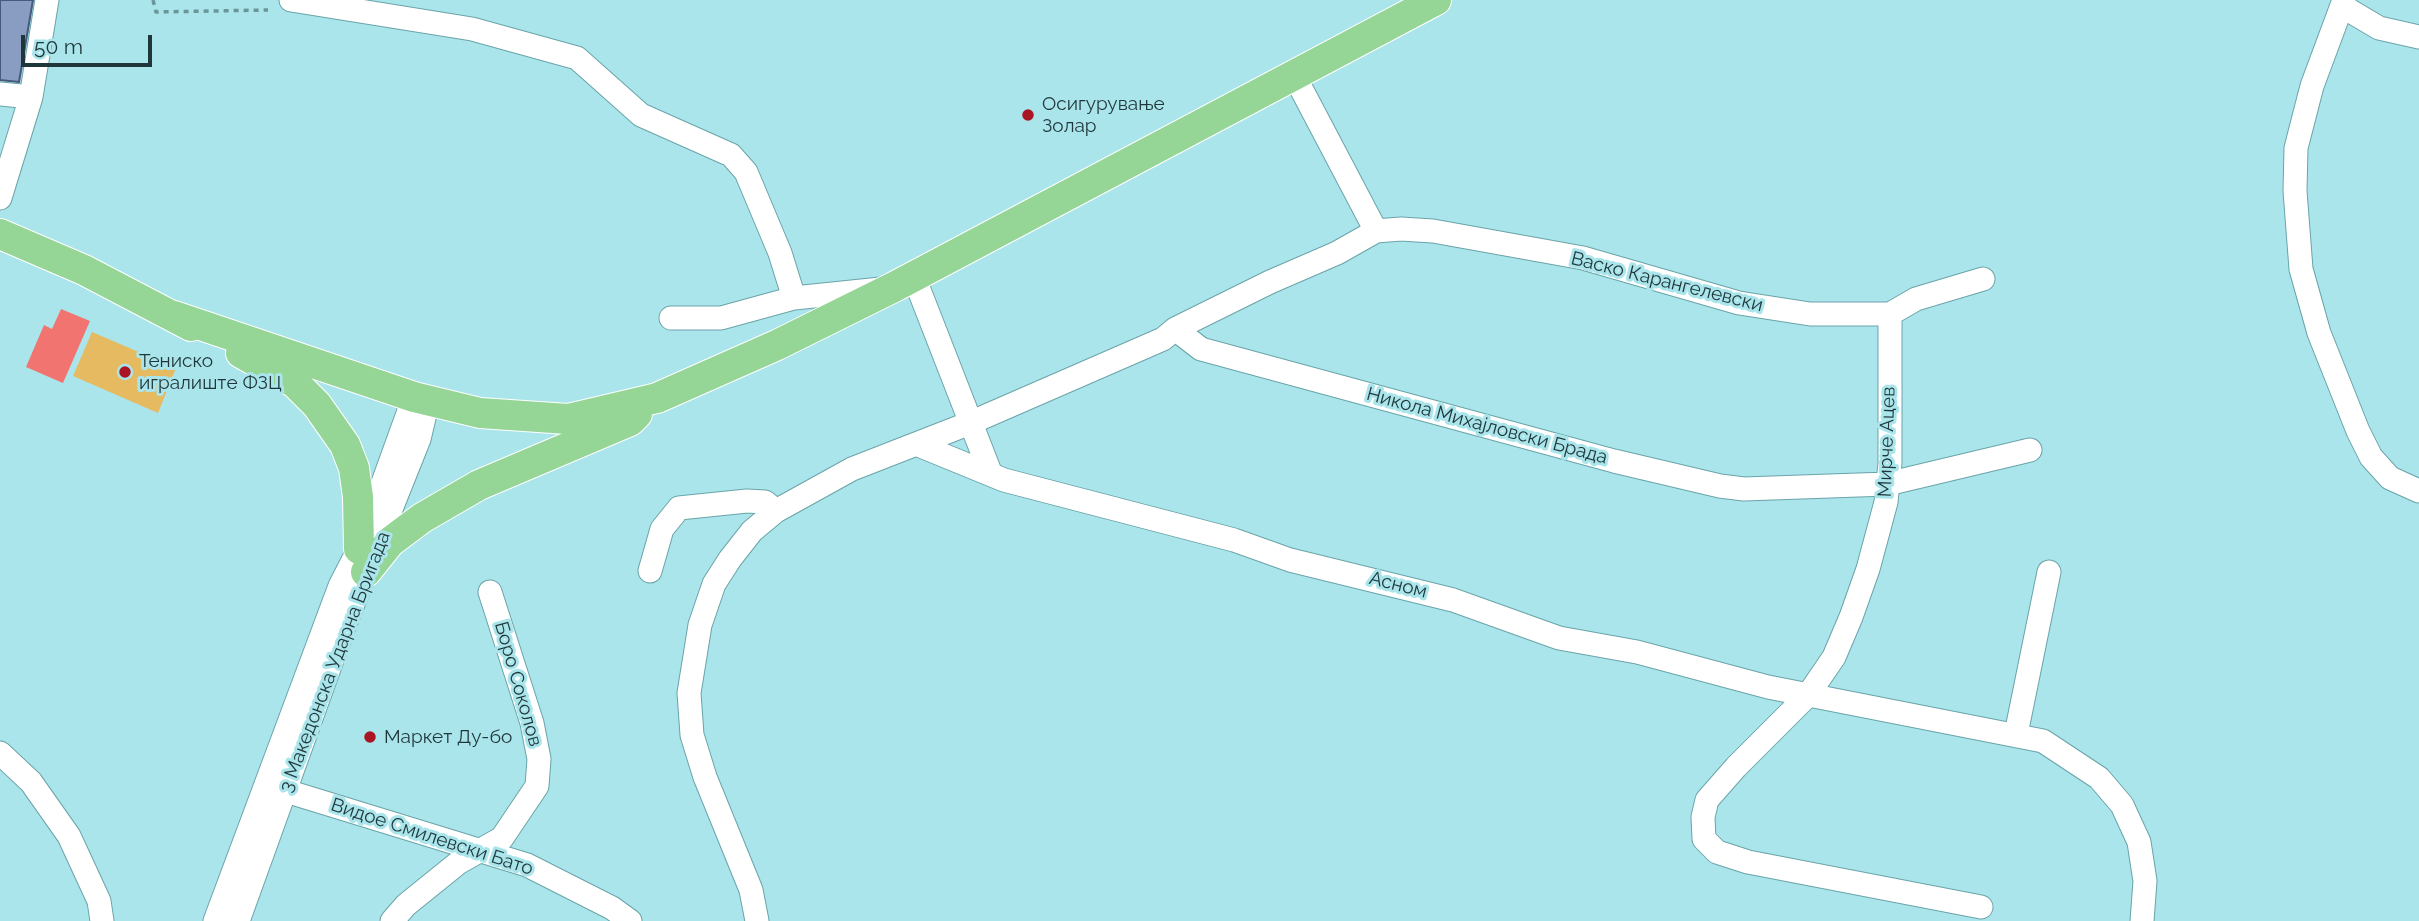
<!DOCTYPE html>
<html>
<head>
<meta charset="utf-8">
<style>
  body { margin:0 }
  #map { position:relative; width:2419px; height:921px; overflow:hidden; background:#aae5eb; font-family:Raleway,sans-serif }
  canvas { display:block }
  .scale { position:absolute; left:21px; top:35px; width:131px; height:32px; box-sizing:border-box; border:4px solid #1f373a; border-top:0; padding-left:9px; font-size:21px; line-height:24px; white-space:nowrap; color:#1f373a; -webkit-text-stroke:5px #aae5eb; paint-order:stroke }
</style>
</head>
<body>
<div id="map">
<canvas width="2419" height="921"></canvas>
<div class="scale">50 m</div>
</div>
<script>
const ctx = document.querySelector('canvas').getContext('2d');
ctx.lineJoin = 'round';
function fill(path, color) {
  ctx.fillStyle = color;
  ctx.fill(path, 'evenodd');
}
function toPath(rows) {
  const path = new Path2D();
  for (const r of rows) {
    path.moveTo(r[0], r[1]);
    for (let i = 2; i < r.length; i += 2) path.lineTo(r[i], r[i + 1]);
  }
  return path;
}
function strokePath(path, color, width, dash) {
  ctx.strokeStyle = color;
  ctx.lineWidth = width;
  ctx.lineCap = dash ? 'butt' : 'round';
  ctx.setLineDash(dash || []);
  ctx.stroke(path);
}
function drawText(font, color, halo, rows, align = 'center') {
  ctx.font = font + ' Raleway,sans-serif';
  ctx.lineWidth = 6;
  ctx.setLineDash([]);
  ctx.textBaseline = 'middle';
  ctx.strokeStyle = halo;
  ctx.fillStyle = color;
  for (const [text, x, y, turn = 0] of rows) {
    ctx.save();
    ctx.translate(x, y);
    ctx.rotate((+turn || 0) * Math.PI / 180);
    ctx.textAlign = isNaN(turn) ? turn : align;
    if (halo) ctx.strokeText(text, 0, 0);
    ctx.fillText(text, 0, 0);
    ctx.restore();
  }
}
const green = toPath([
  [92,332,176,368,158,413,73,376]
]);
const water = toPath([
  [61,309,90,321,63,383,26,367,44,325,52,329]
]);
const building = toPath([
  [0,0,33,0,19,82,0,80,0,0]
]);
const path = toPath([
  [153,0,156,12,268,10]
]);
const minor = toPath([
  [291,0,472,29,577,58,641,115,731,155,746,172,780,253,794,298],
  [2344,0,2312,86,2296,148,2295,191,2301,269,2319,333,2358,431,2371,457,2390,478,2419,491],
  [2342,6,2379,28,2419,37],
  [1294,75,1376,231],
  [0,94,31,97],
  [0,198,31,97,47,0],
  [914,277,990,472],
  [671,318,721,318,794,298,881,289],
  [1175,329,1270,282,1337,253,1376,231,1401,229,1433,231,1583,258,1739,303,1810,314,1890,314],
  [916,444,1004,480,1234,540,1290,560,1453,600,1559,638,1637,652,1768,687,2043,741,2099,778,2122,805,2139,842,2145,881,2142,921],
  [650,571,662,529,679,508,747,501,765,502,776,511],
  [2016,734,2049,572],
  [0,753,31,782,69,836,99,901,102,921],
  [273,787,527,865,612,908,630,921],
  [1981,907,1748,862,1717,852,1704,839,1703,817,1707,800,1736,767,1808,695,1834,657,1851,617,1868,569,1886,502,1890,463,1890,314,1916,299,1983,279],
  [215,921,340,586,359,549,414,397],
  [238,921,345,624,419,439,428,401],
  [392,921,406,905,458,863,502,838,537,786,539,759,532,723,490,592],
  [757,921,751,890,705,777,692,735,689,693,700,625,714,584,730,559,752,531,776,511,852,469,970,423,1163,339,1175,329,1201,349,1614,461,1720,486,1744,489,1887,484,2030,450]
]);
const major = toPath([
  [0,234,84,270,191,326],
  [174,316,414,397,480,413,568,419,657,398,777,345,894,287,1436,0],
  [241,353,295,383,317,405,345,445,354,468,358,497,359,549],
  [366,572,390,542,422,518,479,485,630,421,637,414]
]);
const markers = [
  [1028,115,7,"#aa1524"],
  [125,372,7,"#aa1524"],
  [370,737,7,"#aa1524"]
];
const poiNames = [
  ["Осигурување",1042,104],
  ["Золар",1042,126],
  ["Тениско",139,361],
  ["игралиште ФЗЦ",139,383],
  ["Маркет Ду-бо",384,737]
];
const streetNames = [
  ["Васко Карангелевски",1667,282,14],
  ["Никола Михајловски Брада",1487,426,15],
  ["Мирче Ацев",1887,442,-88],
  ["Асном",1398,585,14],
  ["3 Македонска Ударна Бригада",335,662,-69],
  ["Боро Соколов",518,684,74],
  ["Видое Смилевски Бато",432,837,18]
];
fill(green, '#e6ba60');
fill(water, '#f17470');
fill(building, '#899cc2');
strokePath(building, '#48597b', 2);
strokePath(minor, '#6aa4a9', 25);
strokePath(major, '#fff', 32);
strokePath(path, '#6a9599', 3.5, [5, 5]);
strokePath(minor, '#fff', 23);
strokePath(major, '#95d595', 30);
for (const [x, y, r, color] of markers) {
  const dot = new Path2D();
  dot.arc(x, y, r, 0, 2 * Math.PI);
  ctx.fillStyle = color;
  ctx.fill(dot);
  strokePath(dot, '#aae5eb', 2.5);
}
drawText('19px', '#1f373a', '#aae5eb', poiNames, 'left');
drawText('19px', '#1f373a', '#aae5eb', streetNames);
</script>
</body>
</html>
